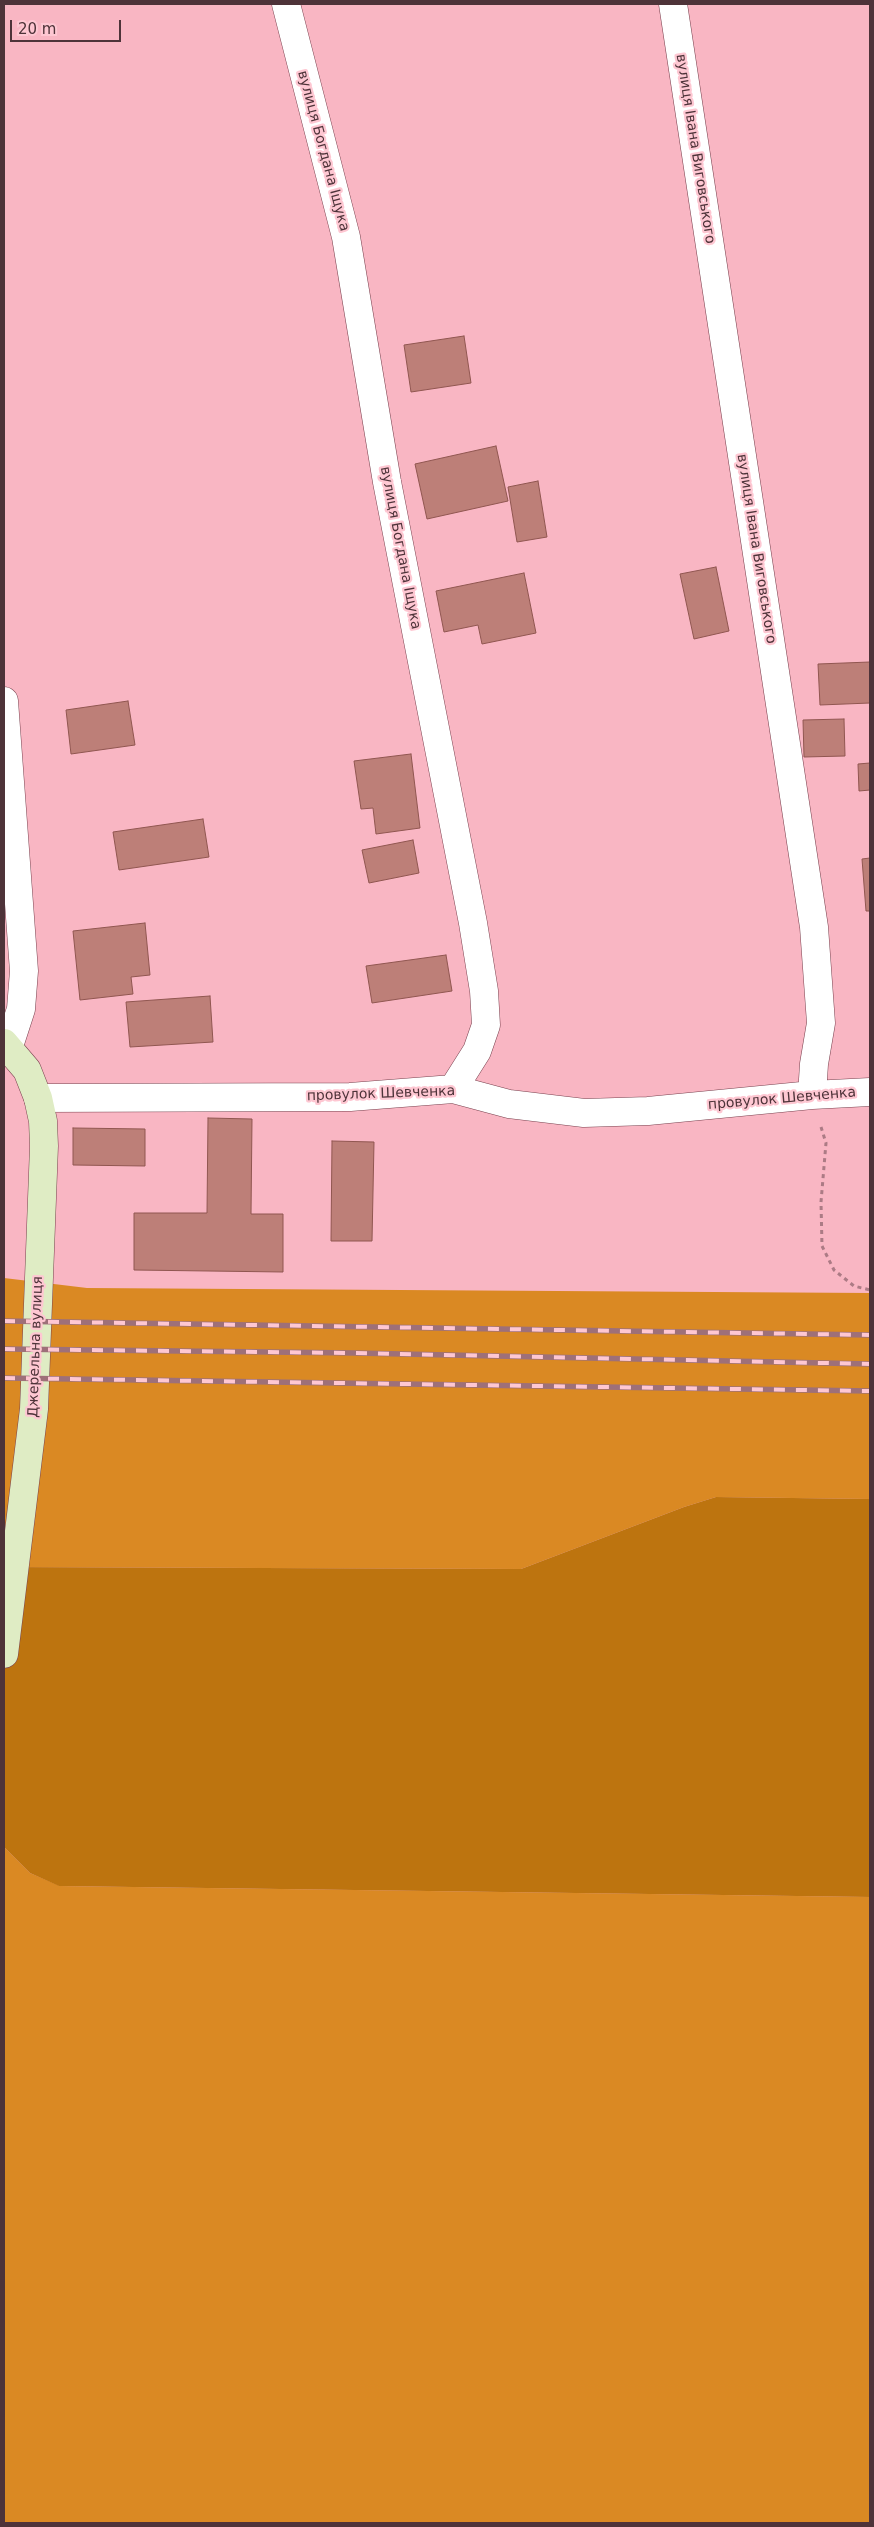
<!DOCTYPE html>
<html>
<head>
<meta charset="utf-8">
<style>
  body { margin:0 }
  #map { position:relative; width:874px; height:2527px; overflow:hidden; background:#f9b6c3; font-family:"DejaVu Sans",sans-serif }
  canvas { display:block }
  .frame { position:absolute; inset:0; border:5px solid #4e3339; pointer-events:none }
  .scale { position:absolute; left:10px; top:20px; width:111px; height:22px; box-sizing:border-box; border:2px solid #4e3339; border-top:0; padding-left:6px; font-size:15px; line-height:18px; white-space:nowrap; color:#4e3339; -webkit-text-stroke:4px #fec7d2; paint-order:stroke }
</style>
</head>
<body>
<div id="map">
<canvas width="874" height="2527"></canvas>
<div class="frame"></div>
<div class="scale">20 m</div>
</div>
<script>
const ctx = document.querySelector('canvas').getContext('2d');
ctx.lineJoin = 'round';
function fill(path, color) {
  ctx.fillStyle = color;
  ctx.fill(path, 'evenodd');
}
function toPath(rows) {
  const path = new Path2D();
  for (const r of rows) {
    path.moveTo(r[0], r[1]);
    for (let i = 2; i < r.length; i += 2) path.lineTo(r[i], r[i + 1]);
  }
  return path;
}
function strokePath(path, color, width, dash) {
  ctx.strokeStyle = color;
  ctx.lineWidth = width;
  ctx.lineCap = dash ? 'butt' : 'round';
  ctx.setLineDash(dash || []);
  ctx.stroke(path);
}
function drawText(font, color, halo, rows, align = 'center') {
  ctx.font = font + ' "DejaVu Sans",sans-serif';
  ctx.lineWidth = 4.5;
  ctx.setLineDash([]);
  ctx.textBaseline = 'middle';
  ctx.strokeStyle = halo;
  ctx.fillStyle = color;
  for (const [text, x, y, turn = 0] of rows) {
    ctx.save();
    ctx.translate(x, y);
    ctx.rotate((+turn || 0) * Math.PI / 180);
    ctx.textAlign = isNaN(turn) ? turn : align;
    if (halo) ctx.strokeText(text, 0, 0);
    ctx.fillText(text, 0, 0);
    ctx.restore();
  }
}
const green = toPath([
  [4,1278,87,1288,870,1293,870,1499,716,1497,684,1507,521,1569,4,1567],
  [4,1847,30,1873,60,1886,870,1897,870,2523,4,2523]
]);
const forest = toPath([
  [716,1497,870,1499,870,1897,59,1886,30,1873,4,1847,4,1567,521,1569,684,1507]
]);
const building = toPath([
  [464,336,471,383,411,392,404,345,464,336],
  [496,446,508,501,427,519,415,464,496,446],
  [538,481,547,537,517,542,508,487,538,481],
  [716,567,729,631,694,639,680,574,716,567],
  [524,573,536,633,482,644,478,625,444,632,436,591,524,573],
  [870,662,870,703,820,705,818,664,870,662],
  [128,701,135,745,71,754,66,710,128,701],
  [844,719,845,756,804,757,803,720,844,719],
  [411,754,420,828,376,834,373,808,361,809,354,761,411,754],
  [870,763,870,790,859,791,858,764,870,763],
  [203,819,209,857,119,870,113,832,203,819],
  [413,840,419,873,369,883,362,850,413,840],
  [870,858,870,911,866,911,862,859,870,858],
  [145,923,150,975,131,977,133,994,80,1000,73,931,145,923],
  [446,955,452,991,372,1003,366,966,446,955],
  [210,996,213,1042,130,1047,126,1002,210,996],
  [208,1118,252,1119,251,1214,283,1214,283,1272,134,1270,134,1213,207,1213,208,1118],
  [73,1128,145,1129,145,1166,73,1165,73,1128],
  [332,1141,374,1142,372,1241,331,1241,332,1141]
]);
const path = toPath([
  [821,1127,826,1143,821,1202,822,1246,834,1270,854,1286,870,1290]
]);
const street = toPath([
  [286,4,346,237,387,482,473,923,484,991,486,1025,477,1051,453,1089],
  [673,4,814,927,821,1023,814,1064,812,1095],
  [4,701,24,971,21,1009,9,1046],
  [38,1098,350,1097,453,1089,509,1104,584,1113,648,1111,812,1095,870,1092]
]);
const secondary = toPath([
  [4,1043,27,1070,38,1098,43,1121,44,1146,34,1409,4,1654]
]);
const rail = toPath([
  [4,1321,870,1335],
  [4,1349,355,1353,870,1364],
  [4,1378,870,1391]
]);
const streetNames = [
  ["вулиця Івана Виговського",695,149,81],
  ["вулиця Богдана Іщука",323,151,75],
  ["вулиця Богдана Іщука",400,548,79],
  ["вулиця Івана Виговського",756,549,81],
  ["провулок Шевченка",381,1094,-2],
  ["провулок Шевченка",782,1099,-5],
  ["Джерельна вулиця",36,1347,-88]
];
fill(green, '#da8923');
fill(forest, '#bd740f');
fill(building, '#bd7f78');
strokePath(building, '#905650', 1);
strokePath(street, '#79414e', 29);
strokePath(secondary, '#79414e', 29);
strokePath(path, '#ac7b85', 3, [4, 4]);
strokePath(street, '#fff', 28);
strokePath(secondary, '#dfecc4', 28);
strokePath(rail, '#9e7079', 5.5);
strokePath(rail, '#fec7d2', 4, [11]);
drawText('14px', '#4e3339', '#fec7d2', streetNames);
</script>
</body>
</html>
